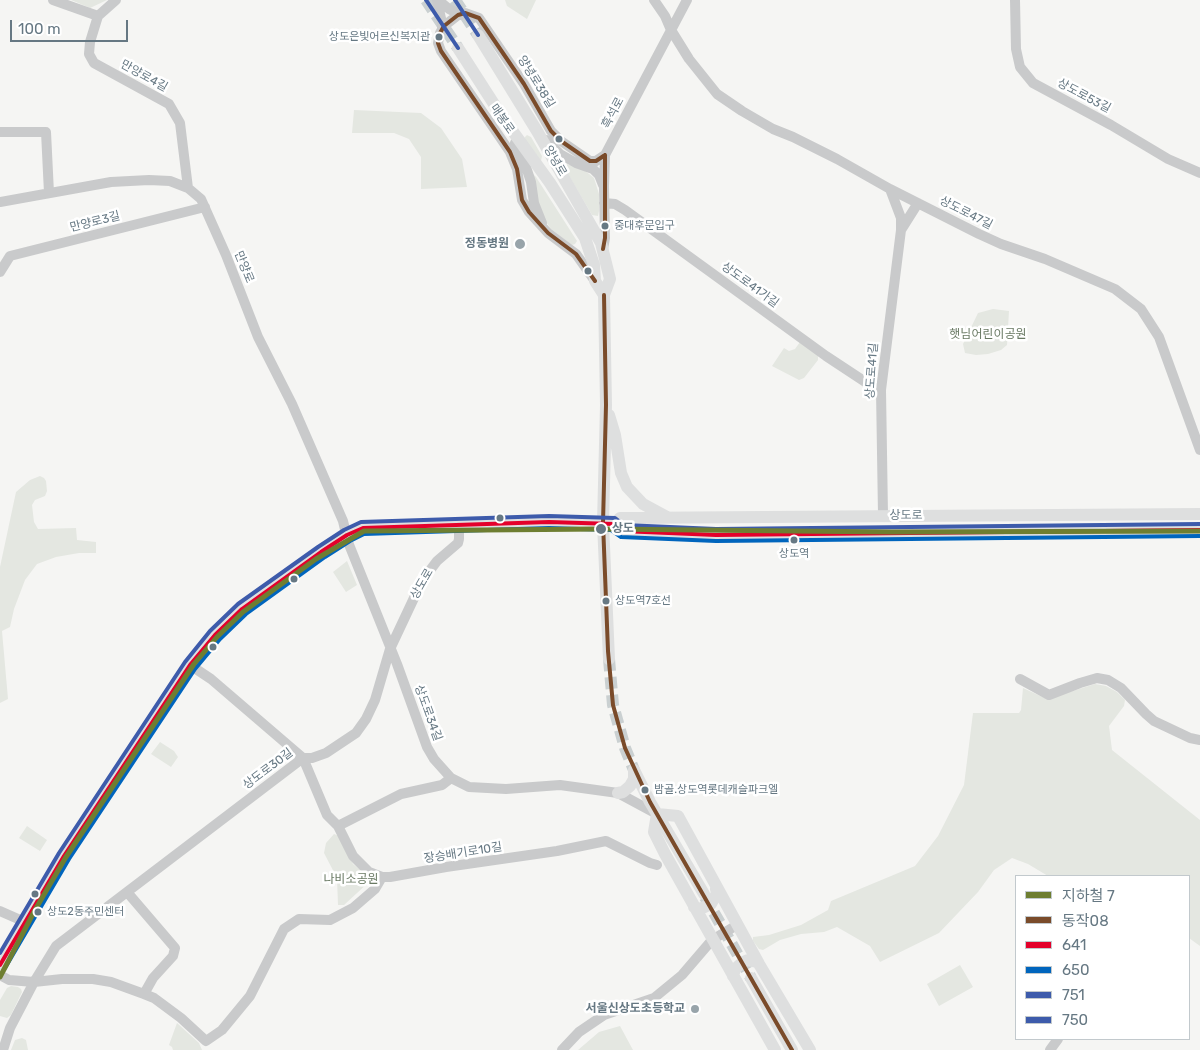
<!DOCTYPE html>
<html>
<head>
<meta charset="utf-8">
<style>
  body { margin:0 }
  #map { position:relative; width:1200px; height:1050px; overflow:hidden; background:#f5f5f3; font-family:Rubik,"Noto Sans KR",sans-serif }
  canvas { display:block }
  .legend { position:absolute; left:1015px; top:875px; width:175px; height:165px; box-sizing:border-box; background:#fff; border:1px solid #c2c9cd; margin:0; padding:6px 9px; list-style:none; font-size:15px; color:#667883 }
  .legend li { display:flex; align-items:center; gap:10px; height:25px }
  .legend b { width:25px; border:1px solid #c2c9cd }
  .scale { position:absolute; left:10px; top:20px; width:118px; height:22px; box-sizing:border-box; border:2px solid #667883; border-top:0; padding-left:6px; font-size:15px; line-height:18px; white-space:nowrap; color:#667883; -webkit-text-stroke:4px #fff; paint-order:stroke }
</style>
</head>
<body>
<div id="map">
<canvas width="1200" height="1050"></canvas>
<ul class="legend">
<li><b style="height:6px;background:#6e7e31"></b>지하철 7</li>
<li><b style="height:6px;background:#7a4b2a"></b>동작08</li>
<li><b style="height:6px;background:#e4002b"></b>641</li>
<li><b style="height:6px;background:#0065bd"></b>650</li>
<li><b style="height:6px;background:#3d5bab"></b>751</li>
<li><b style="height:6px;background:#3d5bab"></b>750</li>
</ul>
<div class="scale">100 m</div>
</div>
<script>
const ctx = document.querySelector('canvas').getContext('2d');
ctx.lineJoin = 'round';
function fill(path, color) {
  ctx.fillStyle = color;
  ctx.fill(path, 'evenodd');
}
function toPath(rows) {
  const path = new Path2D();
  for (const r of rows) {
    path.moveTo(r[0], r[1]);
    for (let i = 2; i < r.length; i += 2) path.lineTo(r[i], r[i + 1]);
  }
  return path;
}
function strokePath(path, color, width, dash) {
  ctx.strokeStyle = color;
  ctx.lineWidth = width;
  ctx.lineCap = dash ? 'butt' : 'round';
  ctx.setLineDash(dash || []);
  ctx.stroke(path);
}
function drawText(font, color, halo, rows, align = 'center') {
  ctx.font = font + ' Rubik,"Noto Sans KR",sans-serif';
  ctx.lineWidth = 5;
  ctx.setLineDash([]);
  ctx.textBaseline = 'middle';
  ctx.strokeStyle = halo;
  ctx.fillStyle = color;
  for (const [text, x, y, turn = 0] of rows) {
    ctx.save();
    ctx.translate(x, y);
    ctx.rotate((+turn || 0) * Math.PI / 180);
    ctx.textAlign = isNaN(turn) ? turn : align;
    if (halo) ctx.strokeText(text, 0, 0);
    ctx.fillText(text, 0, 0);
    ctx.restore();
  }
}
const green = toPath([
  [71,0,107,0,90,8],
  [505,0,536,0,527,19,507,6],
  [354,110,421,113,441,128,462,159,467,187,421,189,421,157,409,139,394,133,352,133],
  [527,135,531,137,542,156,541,161,524,138],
  [567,164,583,169,594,178,599,194,599,211,598,216,592,215,565,169],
  [533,174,536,177,577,241,575,244,572,245,551,229,546,222,536,203],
  [993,309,1009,311,1007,345,1001,350,988,354,976,355,965,353,963,344,978,313],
  [800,342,818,354,818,360,804,378,799,380,772,366,784,348,789,351,795,349],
  [40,476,44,478,46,481,47,491,45,496,35,500,32,505,34,522,38,529,76,528,77,540,96,542,96,553,79,553,56,557,37,564,25,580,14,609,10,627,2,631,8,699,0,703,0,567,16,492,30,480],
  [347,561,357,585,346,592,333,572],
  [1095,684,1106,686,1117,692,1125,700,1124,706,1109,726,1112,750,1200,820,1200,946,1189,938,1189,876,1048,876,1028,864,1012,858,994,870,978,892,939,933,880,962,870,946,837,927,824,932,801,934,780,940,763,950,759,949,753,941,753,937,769,935,801,925,828,910,831,901,915,866,938,836,964,785,973,713,1019,713,1021,710,1023,688,1047,699],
  [160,742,174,751,178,757,171,767,151,754],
  [27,826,47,840,40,851,19,838],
  [334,834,339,836,353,864,370,878,369,882,344,905,338,905,337,878,324,853,326,843],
  [960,965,973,987,939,1006,927,984],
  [11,986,18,987,21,989,22,992,11,1015,7,1018,0,1016,0,1000,7,988],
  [177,1023,199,1043,202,1050,173,1050,172,1047,169,1045],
  [620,1026,633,1050,578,1050,599,1032],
  [22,1038,26,1040,28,1050,11,1050,15,1040]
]);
const majorTunnel = toPath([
  [426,0,458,48],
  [455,0,478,35],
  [609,659,613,705,625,748,634,770],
  [705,897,751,978]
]);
const minor = toPath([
  [53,0,98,16],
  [116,0,98,16,90,42,89,54,94,63,169,104,180,123,188,188],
  [437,0,442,23,442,31],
  [438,0,449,9,461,15],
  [654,0,665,16,671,30,689,59,717,94,742,111,773,129,793,137,837,159,890,189,979,234,1001,244,1045,259,1115,289,1141,309,1159,337,1200,450],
  [1015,0,1016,49,1020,67,1033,83,1111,125,1168,159,1200,173],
  [0,132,46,132,49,193],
  [546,140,560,154,576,163,593,169,599,175,603,185],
  [515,143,523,158,531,182,534,203,542,223],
  [0,202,111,182,149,180,170,181,188,188,201,199,226,255,258,337,292,404,343,521,348,542,397,664,427,747,434,759,451,778,469,787,506,789,560,785,618,793,657,814],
  [604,203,615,204,625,210,826,356,876,389,881,390],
  [901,230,918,203],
  [603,249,605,238,604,186,605,155,687,0],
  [0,272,10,256,205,207],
  [595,281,576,254,548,233,529,212,522,200,517,169,510,152,441,51,438,43,440,33,444,26,458,15,465,13,479,18,524,84,551,131,561,141,590,161,596,161,605,155],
  [883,515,881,390,901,230,901,218,890,189],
  [190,665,211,679,303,758,327,815,338,826],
  [1020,679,1049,695,1080,683,1097,678,1108,680,1121,688,1146,714,1154,721,1190,738,1200,740],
  [451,778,442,785,401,794,338,826,353,856,369,872,382,877,390,877,446,867,557,851,606,841,650,863,657,865],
  [0,911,25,922],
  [0,975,9,980,34,982,56,946,303,758,312,758,326,753,356,733,366,719,375,700,390,649,422,581,437,561,458,543,459,539,459,525],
  [144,994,154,998,181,1018,206,1041,222,1030,250,996,284,929,299,919,330,920,353,908,375,889,382,877],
  [3,1050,10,1028,34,982,62,979,93,979,111,982,144,994,153,978,173,956,175,948,127,892],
  [562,1050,579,1032,604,1015,654,998,682,975,712,940,737,925],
  [1050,1050,1058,1039]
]);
const major = toPath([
  [478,35,537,131,601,243,610,279,604,295,606,405,603,523,609,659],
  [458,48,501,115,550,183,585,238,594,265,595,281,604,295],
  [609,415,615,435,621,473,627,487,643,504,667,517],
  [614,524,620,518,1200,514],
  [634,770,650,802,704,894],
  [618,793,623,792,630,786,634,779,634,770],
  [657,814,678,816,759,964,810,1050],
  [657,814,654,832,665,854,775,1050],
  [694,907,700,909,711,904,717,893,716,889],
  [0,965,64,856,190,665,215,635,242,609,321,552,347,535,363,528,549,522,614,524,621,531,716,535,811,535,1200,530],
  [733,976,735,969,743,962,748,960,758,962],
  [751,978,792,1050]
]);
const bus1 = toPath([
  [603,249,605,238,605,155],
  [595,281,576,254,548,233,529,212,522,200,517,169,510,152,441,51,438,43,440,33,444,26,458,15,465,13,479,18,524,84,551,131,561,141,590,161,596,161,605,155],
  [604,295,606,405,603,523,608,651,613,705,625,748,650,802,792,1050]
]);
const bus2 = toPath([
  [0,965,64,856,190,665,215,635,242,609,321,552,347,535,363,528,549,522,614,524,621,531,716,535,1200,530]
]);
const bus3 = toPath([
  [5,968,69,859,195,669,220,639,246,614,325,557,350,541,364,534,549,528,611,530,621,537,716,541,1200,536]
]);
const bus4 = toPath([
  [0,953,59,853,185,662,210,631,238,604,318,547,344,530,361,522,549,516,615,518,624,525,716,529,1200,524]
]);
const bus5 = toPath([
  [426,0,458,48],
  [455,0,478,35]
]);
const metro1 = toPath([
  [0,977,35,910,66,857,194,664,217,637,243,612,316,559,364,531,602,529,892,532,1200,531]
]);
const markers = [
  [439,37,4.5,"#667883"],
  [559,139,4.5,"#667883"],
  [605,226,4.5,"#667883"],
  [520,244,6,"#98a4aa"],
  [588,271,4.5,"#667883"],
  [500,518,4.5,"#667883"],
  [601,529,6,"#667883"],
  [794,540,4.5,"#667883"],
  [294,579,4.5,"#667883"],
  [606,601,4.5,"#667883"],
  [213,647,4.5,"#667883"],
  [645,790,4.5,"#667883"],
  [35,894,4.5,"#667883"],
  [38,912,4.5,"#667883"],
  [695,1009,5,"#98a4aa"]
];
const busNames = [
  ["상도은빛어르신복지관",430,37,"right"],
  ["중대후문입구",614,226],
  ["상도역",794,554,"center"],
  ["상도역7호선",615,601],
  ["밤골.상도역롯데캐슬파크엘",654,790],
  ["상도2동주민센터",47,912]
];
const streetNames = [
  ["만양로4길",144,76,29],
  ["양녕로38길",536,82,58],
  ["상도로53길",1084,96,28],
  ["흑석로",613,113,-62],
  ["매봉로",502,119,55],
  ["양녕로",555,161,60],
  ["상도로47길",966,213,27],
  ["만양로3길",95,222,-14],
  ["만양로",244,267,68],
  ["상도로41가길",750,285,36],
  ["상도로41길",872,371,-86],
  ["상도로",906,516],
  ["상도로",422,584,-60],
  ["상도로34길",428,713,70],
  ["상도로30길",268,769,-37],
  ["장승배기로10길",463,853,-9]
];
const poiNames = [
  ["정동병원",509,244],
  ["서울신상도초등학교",685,1009]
];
const parkNames = [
  ["햇님어린이공원",988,335],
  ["나비소공원",351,880]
];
const stopNames = [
  ["상도",612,529]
];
fill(green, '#e4e7e1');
strokePath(majorTunnel, '#cad0d1', 12, [12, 6]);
strokePath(minor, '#c9cacb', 10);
strokePath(major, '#dedfdf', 12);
strokePath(bus1, '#7a4b2a', 4);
strokePath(bus2, '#e4002b', 4);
strokePath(bus3, '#0065bd', 4);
strokePath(bus4, '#3d5bab', 4);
strokePath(bus5, '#3d5bab', 4);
strokePath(metro1, '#6e7e31', 5);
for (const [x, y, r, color] of markers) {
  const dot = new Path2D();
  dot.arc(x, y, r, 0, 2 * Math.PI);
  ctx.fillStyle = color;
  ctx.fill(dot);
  strokePath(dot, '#fff', 2);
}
drawText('11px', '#667883', '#fff', busNames, 'left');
drawText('12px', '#667883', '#fff', streetNames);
drawText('bold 12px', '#667883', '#fff', poiNames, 'right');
drawText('12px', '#6a7a64', '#fff', parkNames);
drawText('bold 12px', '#667883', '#fff', stopNames, 'left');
</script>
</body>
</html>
